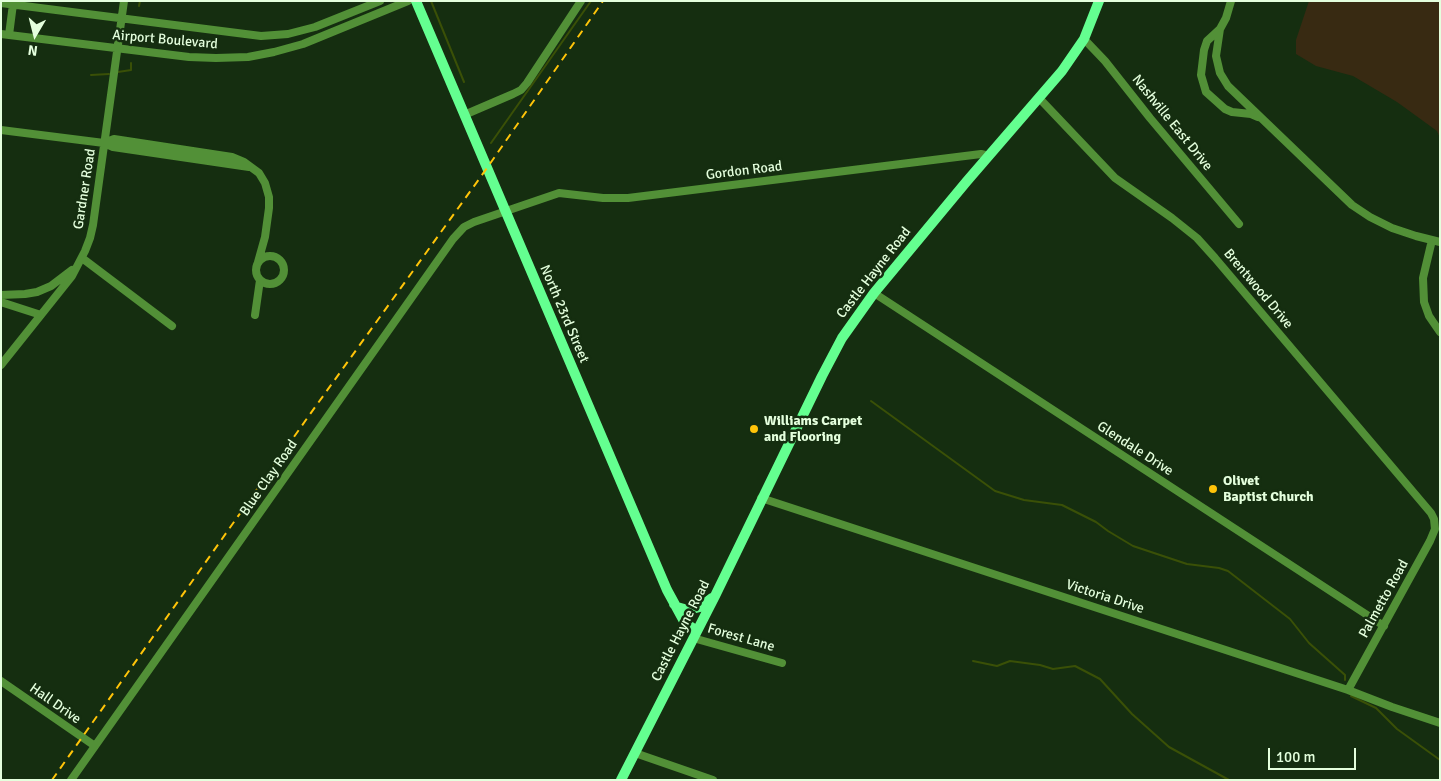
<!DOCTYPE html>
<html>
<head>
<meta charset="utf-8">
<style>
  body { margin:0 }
  #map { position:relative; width:1441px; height:781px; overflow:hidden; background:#152e10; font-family:Signika,sans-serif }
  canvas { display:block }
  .frame { position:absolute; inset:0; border:2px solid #e4ffdd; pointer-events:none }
  .north { position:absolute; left:10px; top:10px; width:50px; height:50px; -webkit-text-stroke:4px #152e10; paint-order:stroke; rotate:188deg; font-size:14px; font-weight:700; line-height:20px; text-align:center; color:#e4ffdd }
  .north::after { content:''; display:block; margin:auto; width:18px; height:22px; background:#e4ffdd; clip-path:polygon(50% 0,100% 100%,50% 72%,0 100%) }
  .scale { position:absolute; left:1268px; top:748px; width:88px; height:22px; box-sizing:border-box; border:2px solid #e4ffdd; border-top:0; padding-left:6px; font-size:15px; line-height:18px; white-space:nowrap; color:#e4ffdd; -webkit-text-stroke:4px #152e10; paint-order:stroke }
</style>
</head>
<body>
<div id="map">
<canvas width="1441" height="781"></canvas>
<div class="frame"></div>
<div class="north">N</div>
<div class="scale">100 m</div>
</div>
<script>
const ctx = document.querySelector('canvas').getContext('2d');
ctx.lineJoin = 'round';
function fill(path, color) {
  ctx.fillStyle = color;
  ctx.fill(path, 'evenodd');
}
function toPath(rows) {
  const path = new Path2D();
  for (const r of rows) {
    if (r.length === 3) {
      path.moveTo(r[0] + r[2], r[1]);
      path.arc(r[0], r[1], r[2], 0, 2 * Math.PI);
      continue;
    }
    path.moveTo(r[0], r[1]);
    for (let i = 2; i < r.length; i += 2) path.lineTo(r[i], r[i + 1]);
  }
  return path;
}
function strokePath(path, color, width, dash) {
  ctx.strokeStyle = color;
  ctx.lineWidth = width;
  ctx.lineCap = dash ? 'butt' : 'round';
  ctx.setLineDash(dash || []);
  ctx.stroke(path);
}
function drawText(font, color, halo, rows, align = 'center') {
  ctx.font = font + ' Signika,sans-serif';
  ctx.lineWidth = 5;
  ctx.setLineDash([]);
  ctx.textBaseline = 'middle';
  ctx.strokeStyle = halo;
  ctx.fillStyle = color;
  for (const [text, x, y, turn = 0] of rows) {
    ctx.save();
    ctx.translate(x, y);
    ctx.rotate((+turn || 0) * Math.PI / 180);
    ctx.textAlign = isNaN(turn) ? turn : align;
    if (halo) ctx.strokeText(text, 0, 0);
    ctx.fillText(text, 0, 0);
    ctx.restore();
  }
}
const green = toPath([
  [1309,1,1440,1,1440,138,1437,131,1397,102,1353,76,1316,66,1296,54,1296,40]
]);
const stream = toPath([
  [431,1,464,82],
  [139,6,140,1],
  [118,72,131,70,131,63],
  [91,75,109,74],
  [491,143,591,1],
  [871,401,995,491,1024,500,1062,505,1096,522,1108,531,1133,546,1187,564,1219,568,1228,571,1290,619,1309,643,1345,675,1345,680],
  [973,661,997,666,1010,661,1040,665,1053,669,1075,666,1100,679,1132,714,1169,747,1229,780],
  [1351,696,1376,708,1397,729,1440,760]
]);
const minor = toPath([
  [1231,1,1226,18,1220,29,1216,56,1220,73,1228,86,1352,205,1370,217,1392,228,1416,236,1440,242],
  [1,3,261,36,288,34,315,27,380,1],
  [1220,29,1207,41,1204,50,1201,75,1206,92,1225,109,1232,112,1251,114,1258,117],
  [1,34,189,57,216,58,248,57,274,52,303,44,408,1],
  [9,35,13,4],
  [1084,39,1105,61,1150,118,1239,224],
  [1039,98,1115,178,1172,218,1197,238,1215,258,1431,513,1434,519,1435,529,1430,541,1348,690],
  [464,115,513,94,521,90,527,83,581,1],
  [1,130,104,143,113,147,249,167],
  [104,143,114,139,232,157,244,162,259,173,265,183,269,197,269,208,265,237,258,262],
  [1432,240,1423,278,1424,302,1429,316,1440,332],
  [270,270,14],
  [82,258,172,326],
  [874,293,1384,626],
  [1,295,25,294,37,292,51,286,72,270],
  [1,302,41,315],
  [255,315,260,280],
  [1,365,72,276,85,251,90,238,93,225,124,1],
  [761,498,1348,690,1392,707,1440,723],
  [693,638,782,663],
  [1,681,95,746],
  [635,753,713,780],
  [71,780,453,239,464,227,474,222,559,193,603,198,628,198,981,154,989,156]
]);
const major = toPath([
  [416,1,667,590,685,623,697,631],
  [674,604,677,607,688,610,700,607,712,598],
  [621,780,715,596,822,376,842,338,874,293,967,181,1062,71,1084,39,1099,1]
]);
const rail = toPath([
  [52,780,308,417,487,168,603,1]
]);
const markers = [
  [754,429,5,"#ffc409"],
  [1213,489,5,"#ffc409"]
];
const streetNames = [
  ["Airport Boulevard",165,40,5],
  ["Nashville East Drive",1172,123,51],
  ["Gordon Road",744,171,-7],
  ["Gardner Road",85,189,-81],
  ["Castle Hayne Road",874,273,-52],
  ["Brentwood Drive",1258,289,50],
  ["North 23rd Street",564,314,67],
  ["Glendale Drive",1135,449,33],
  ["Blue Clay Road",269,478,-55],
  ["Victoria Drive",1105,597,18],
  ["Palmetto Road",1384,599,-61],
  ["Castle Hayne Road",681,631,-63],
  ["Forest Lane",741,638,16],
  ["Hall Drive",55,704,35]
];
const poiNames = [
  ["Williams Carpet",764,421],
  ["and Flooring",764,437],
  ["Olivet",1223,481],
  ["Baptist Church",1223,497]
];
fill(green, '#382a12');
strokePath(stream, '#3a5007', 2);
strokePath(minor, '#529037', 8);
strokePath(major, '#64ff90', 10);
strokePath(rail, '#ffc409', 2, [8, 6]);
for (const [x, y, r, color] of markers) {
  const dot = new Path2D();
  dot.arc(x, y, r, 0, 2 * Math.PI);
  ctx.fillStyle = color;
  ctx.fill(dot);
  strokePath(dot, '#152e10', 2);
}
drawText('14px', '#e4ffdd', '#152e10', streetNames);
drawText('bold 14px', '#e4ffdd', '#152e10', poiNames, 'left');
</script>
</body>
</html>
